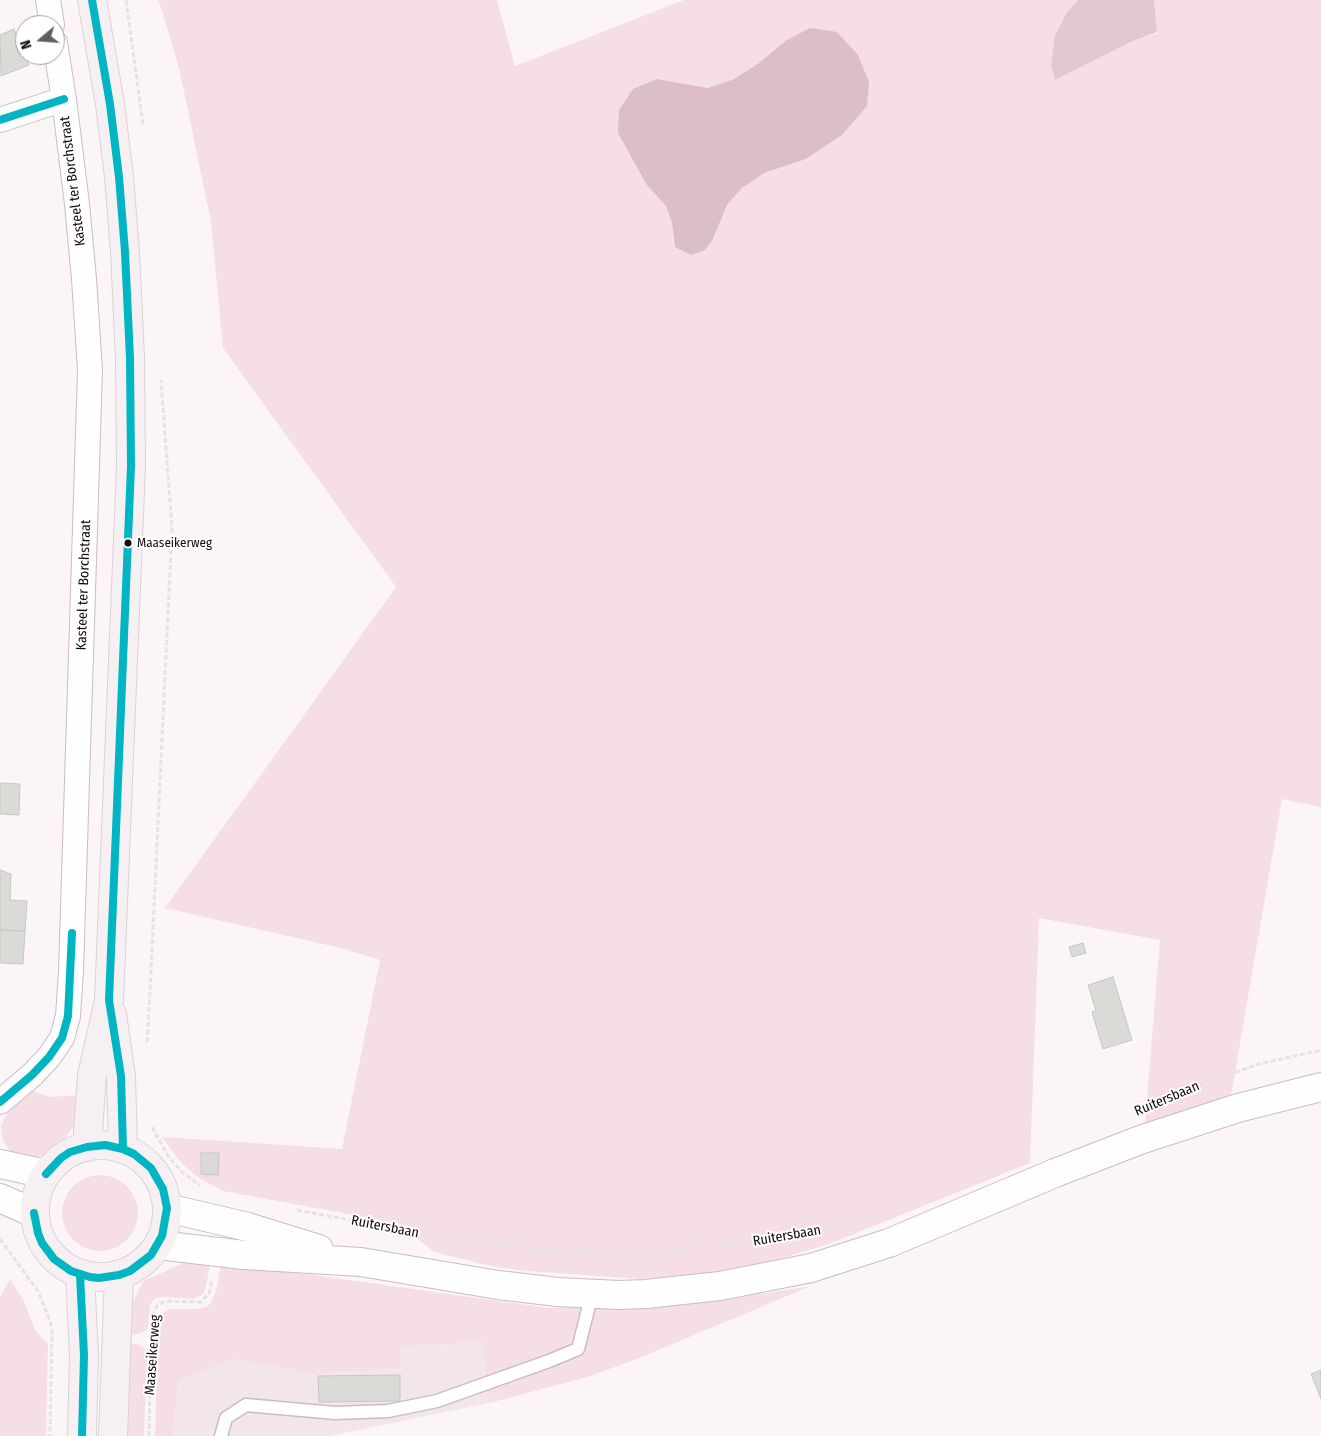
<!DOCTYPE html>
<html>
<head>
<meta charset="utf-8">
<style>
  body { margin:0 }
  #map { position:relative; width:1321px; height:1436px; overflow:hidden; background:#fcf5f8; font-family:"Fira Sans Condensed",sans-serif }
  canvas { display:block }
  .north { position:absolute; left:15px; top:15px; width:50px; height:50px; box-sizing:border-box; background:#fff; border:1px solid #a19d9f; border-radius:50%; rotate:252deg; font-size:14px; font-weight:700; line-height:20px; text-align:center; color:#13090e }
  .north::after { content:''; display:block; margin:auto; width:18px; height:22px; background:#655c60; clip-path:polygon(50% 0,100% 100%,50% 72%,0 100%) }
</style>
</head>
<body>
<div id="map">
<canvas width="1321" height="1436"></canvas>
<div class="north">N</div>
</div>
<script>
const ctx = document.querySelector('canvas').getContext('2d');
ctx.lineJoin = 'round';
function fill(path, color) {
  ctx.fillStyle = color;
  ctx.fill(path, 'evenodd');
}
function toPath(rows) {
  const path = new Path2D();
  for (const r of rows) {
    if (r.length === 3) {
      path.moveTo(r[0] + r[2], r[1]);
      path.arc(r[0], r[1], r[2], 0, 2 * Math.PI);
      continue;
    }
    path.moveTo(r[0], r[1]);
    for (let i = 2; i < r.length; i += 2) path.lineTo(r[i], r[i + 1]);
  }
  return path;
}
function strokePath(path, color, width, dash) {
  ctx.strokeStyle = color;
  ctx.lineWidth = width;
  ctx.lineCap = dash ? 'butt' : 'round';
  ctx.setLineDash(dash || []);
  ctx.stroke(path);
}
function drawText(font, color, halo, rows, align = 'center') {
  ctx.font = font + ' "Fira Sans Condensed",sans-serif';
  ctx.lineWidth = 4;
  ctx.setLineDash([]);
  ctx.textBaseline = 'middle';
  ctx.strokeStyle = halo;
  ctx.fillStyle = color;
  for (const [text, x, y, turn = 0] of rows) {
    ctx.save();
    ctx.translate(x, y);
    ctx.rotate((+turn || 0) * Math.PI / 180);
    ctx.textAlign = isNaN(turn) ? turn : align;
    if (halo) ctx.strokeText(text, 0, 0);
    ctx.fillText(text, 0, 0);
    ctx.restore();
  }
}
const built = toPath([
  [482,1342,489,1403,330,1436,173,1436,178,1382,233,1359,314,1374,400,1369,400,1347]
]);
const green = toPath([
  [158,0,497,0,515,66,684,0,1078,0,1067,12,1051,66,1055,80,1131,42,1157,33,1154,0,1321,0,1321,807,1282,799,1231,1096,1145,1123,1160,940,1039,918,1030,1163,829,1244,773,1261,705,1273,641,1279,527,1271,495,1267,434,1252,398,1223,223,1191,199,1178,181,1163,162,1137,342,1149,380,960,345,949,165,908,396,587,223,348,211,222,180,72,162,10],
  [759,63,869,82,866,106,842,135,806,159,764,173,742,188,727,205,713,239,675,247,672,223,666,206,618,133,657,79,708,88,734,79],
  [33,1091,50,1097,80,1095,77,1121,64,1140,48,1154,27,1159,10,1151,3,1141,1,1126,8,1111],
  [100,1213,38],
  [193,1259,211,1261,205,1290,202,1295,193,1299,161,1297,154,1299,150,1305,148,1327,144,1332,139,1334,124,1334,125,1318,143,1281],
  [221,1262,548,1308,711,1302,811,1286,632,1361,584,1378,489,1403,482,1342,400,1347,400,1369,314,1374,233,1359,178,1382,173,1436,155,1436,158,1321,164,1312,169,1309,196,1309,206,1307,210,1304,216,1292],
  [10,1279,24,1301,35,1330,48,1344,46,1436,0,1436,0,1297],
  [123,1343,138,1344,143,1347,147,1353,144,1436,120,1436]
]);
const forest = toPath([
  [1078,0,1154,0,1157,32,1131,42,1055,80,1051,66,1055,36,1067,12]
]);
const water = toPath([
  [810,28,837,32,858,55,869,82,867,106,842,135,806,159,764,173,742,188,727,205,713,239,705,250,691,255,675,247,672,223,666,206,647,185,618,133,619,110,633,89,657,79,708,88,734,79,759,63,787,40]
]);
const building = toPath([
  [14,29,19,42,22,41,24,47,22,47,29,65,1,76,0,35,14,29],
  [0,783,20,784,19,815,0,814,0,783],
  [0,870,11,874,10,900,27,901,25,931,0,930,0,870],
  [0,930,25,931,23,964,0,963,0,930],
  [1083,943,1086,953,1072,957,1069,947,1083,943],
  [1113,977,1132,1040,1103,1049,1092,1012,1096,1011,1088,985,1113,977],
  [201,1153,219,1153,218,1175,201,1174,201,1153],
  [1321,1370,1321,1399,1311,1374,1321,1370],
  [400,1375,400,1401,319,1402,318,1376,400,1375]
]);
const path = toPath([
  [126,0,143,124],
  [147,1042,150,991,172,529,161,380],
  [1158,1102,1185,1090,1259,1064,1321,1050],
  [152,1127,168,1156,182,1172,200,1185],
  [297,1210,446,1238,520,1248,639,1254,747,1243,823,1231,881,1213],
  [0,1239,38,1291,50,1321,52,1332,50,1436],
  [149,1436,151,1340,154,1311,157,1306,165,1301,201,1302,209,1293,212,1280]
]);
const service = toPath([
  [221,1436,226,1418,246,1405,335,1413,388,1411,437,1401,549,1361,578,1349,592,1294]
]);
const minor = toPath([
  [48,0,52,25],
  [0,120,64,99],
  [0,1102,32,1075,49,1057,62,1038,68,1016,71,971,90,370,84,279,77,204,64,99,55,43]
]);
const tertiary = toPath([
  [0,1164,46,1174],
  [0,1198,34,1213],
  [167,1208,248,1227,319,1249],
  [158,1245,244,1255,361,1262,498,1285,558,1292,619,1295,646,1294,720,1286,811,1268,889,1243,1055,1173,1140,1140,1238,1108,1321,1087]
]);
const primary = toPath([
  [112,1014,121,1076,123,1149],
  [101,1211,66],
  [87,1147,92,1075,109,1000,131,466,130,358,125,252,119,177,110,104,92,0],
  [80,1275,84,1355,82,1436],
  [113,1436,119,1275]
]);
const bus1 = toPath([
  [92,0,110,104,119,177,125,252,130,358,131,466,109,1000,121,1076,123,1149],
  [0,120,64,99],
  [0,1102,32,1075,49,1057,62,1038,68,1016,72,933],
  [34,1213,38,1233,42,1243,54,1259,71,1271,90,1277,99,1278,119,1275,130,1271,151,1255,162,1236,167,1208,163,1189,151,1168,134,1154,123,1149,105,1145,87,1147,70,1152,61,1158,46,1174],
  [80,1275,84,1355,82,1436]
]);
const markers = [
  [128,543,4.5,"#13090e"]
];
const busNames = [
  ["Maaseikerweg",137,543]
];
const streetNames = [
  ["Kasteel ter Borchstraat",73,181,-97],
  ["Kasteel ter Borchstraat",84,585,-88],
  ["Ruitersbaan",1167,1099,-23],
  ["Ruitersbaan",385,1227,11],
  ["Ruitersbaan",787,1236,-10],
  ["Maaseikerweg",153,1355,-86]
];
fill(built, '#f2e6eb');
fill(green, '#f5dee8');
fill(forest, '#e1c9d3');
fill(water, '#dbbeca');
fill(building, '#dadbd7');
strokePath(building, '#c7c7c4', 1);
strokePath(service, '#c7bdc2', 15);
strokePath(minor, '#c7bdc2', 26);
strokePath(tertiary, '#c7bdc2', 30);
strokePath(primary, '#d8d3d6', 30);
strokePath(path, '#e4e2e3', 3, [5, 2.5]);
strokePath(service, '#fffefe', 12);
strokePath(minor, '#fffefe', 24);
strokePath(tertiary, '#fffefe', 28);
strokePath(primary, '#f7f0f3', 28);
strokePath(bus1, '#01b5c3', 8);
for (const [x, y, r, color] of markers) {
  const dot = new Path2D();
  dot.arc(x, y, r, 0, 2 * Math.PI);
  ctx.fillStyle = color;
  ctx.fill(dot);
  strokePath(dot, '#fff', 2);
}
drawText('13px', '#13090e', '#fff', busNames, 'left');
drawText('14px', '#13090e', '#fff', streetNames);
</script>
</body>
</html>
